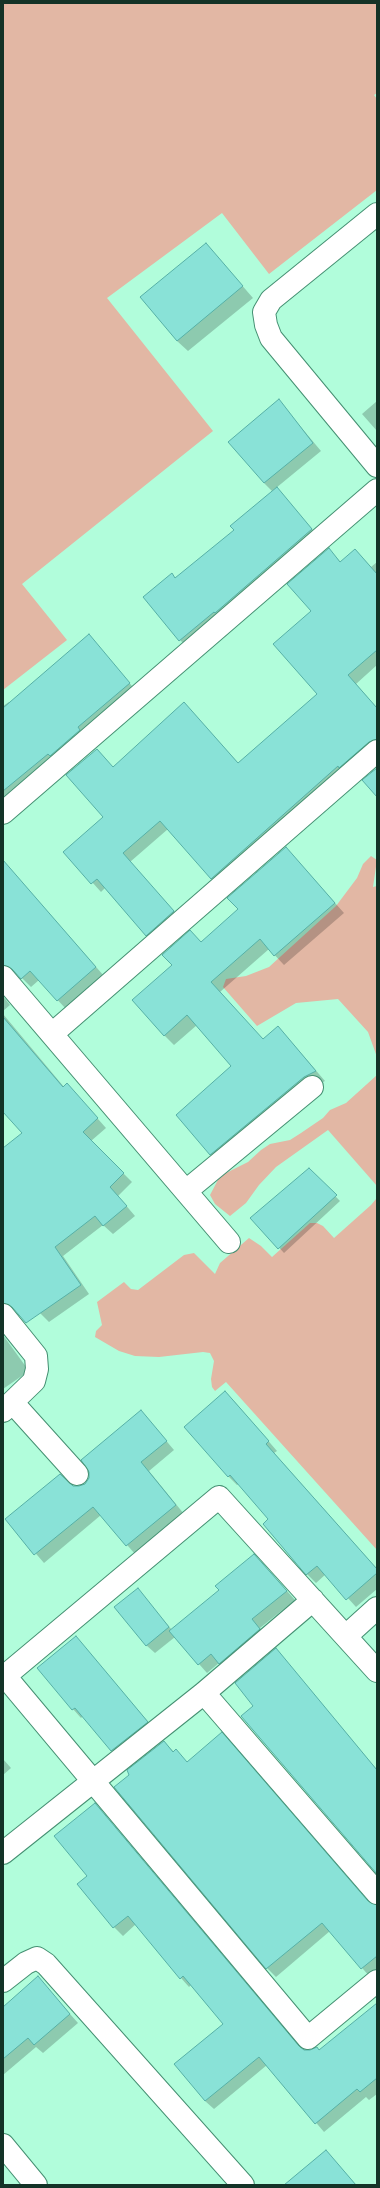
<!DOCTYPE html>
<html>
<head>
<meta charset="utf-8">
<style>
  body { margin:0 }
  #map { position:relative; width:380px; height:2188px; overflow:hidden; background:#b1fddb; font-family:"Public Sans",sans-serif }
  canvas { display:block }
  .frame { position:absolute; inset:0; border:4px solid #133327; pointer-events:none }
</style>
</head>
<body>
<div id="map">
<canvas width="380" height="2188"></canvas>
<div class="frame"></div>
</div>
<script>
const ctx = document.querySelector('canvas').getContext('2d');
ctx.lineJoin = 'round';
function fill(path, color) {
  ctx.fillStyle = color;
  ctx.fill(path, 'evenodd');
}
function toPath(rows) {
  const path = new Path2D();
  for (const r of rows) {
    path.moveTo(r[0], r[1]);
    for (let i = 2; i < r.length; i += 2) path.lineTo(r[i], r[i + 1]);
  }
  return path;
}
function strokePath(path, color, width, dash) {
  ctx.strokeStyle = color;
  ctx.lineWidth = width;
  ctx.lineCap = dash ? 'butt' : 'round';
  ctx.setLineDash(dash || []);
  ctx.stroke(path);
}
const green = toPath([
  [3,3,377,3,377,93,374,95,377,99,377,190,269,274,222,213,107,298,213,431,22,584,67,640,3,690],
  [371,856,377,860,373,887,377,886,377,1057,368,1032,338,999,296,1003,257,1026,223,987,226,979,246,976,269,967,336,906,357,878,363,864],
  [377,1075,377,1186,328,1130,276,1167,259,1185,246,1203,230,1216,215,1204,210,1195,220,1176,248,1162,261,1150,270,1144,290,1140,301,1133,323,1118,330,1110,346,1103],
  [377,1192,377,1550,226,1382,215,1391,212,1387,211,1379,214,1361,210,1353,203,1352,159,1357,135,1356,119,1351,95,1337,96,1331,102,1325,97,1302,124,1282,131,1289,138,1290,184,1255,194,1253,215,1274,220,1263,249,1238,261,1246,272,1257,310,1223,317,1223,323,1226,334,1238,371,1205,376,1199]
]);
const shadow = toPath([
  [206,244,253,298,188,351,177,341],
  [279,401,321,451,276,488,320,538,188,648,180,640,172,575,176,579,235,530,273,492,264,483],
  [377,401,377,431,362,414],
  [355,550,371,567,377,562,377,665,356,684,377,708,377,750,220,887,168,829,130,862,182,920,155,944,105,888,101,892,65,852,105,817,113,768,184,703,239,764,318,694,312,611,337,558,341,563],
  [89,636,138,693,3,813,3,706,9,702,10,703],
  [295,858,344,913,284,965,269,949,220,992,263,1040,287,1037,325,1081,314,1087,221,1164,211,1154,233,1066,197,1025,174,1045,164,1035,202,943],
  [3,861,104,976,66,1009,39,980,31,987,20,976,10,973,3,977],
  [3,996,10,1005,3,1011],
  [3,1014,64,1087,67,1084,106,1128,91,1141,132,1182,118,1196,135,1216,113,1234,103,1225,63,1256,89,1294,49,1322,40,1313,3,1261,3,1149,23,1133,3,1111],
  [309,1169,340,1201,284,1253,252,1218],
  [3,1335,29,1371,3,1389],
  [234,1401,277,1451,274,1453,377,1569,377,1589,356,1607,326,1574,316,1583,307,1574,264,1524,270,1519,239,1484,237,1485,229,1477,186,1427],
  [141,1411,174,1450,149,1471,184,1514,135,1554,101,1515,44,1563,6,1519,72,1487,79,1487,86,1484],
  [263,1564,295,1600,260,1628,268,1638,228,1672,219,1663,207,1673,175,1637,155,1653,146,1645,137,1589,172,1630],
  [76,1638,156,1731,120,1759,83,1716,81,1718,73,1709,38,1668],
  [276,1649,377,1770,377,1872,255,1706],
  [164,1742,174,1752,377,1913,377,1971,370,1977,330,1931,276,1977,267,1968,130,1775],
  [3,1759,11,1768,3,1775],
  [95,1804,301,2049,320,2051,377,2021,377,2094,369,2100,366,2097,324,2132,267,2065,214,2109,205,2101,224,2024,192,1984,189,1987,181,1978,136,1924,123,1936,114,1927,88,1876],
  [38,1978,78,2023,43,2053,36,2047,3,2075,3,2008],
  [326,2151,356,2185,288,2185]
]);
const building = toPath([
  [206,243,243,286,177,341,140,297,206,243],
  [279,399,313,443,264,483,228,442,279,399],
  [277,487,312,529,215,613,214,612,179,641,143,597,172,573,175,578,234,530,230,526,277,487],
  [329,548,340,562,355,549,377,574,377,650,348,675,377,708,377,739,369,742,339,768,338,766,211,879,160,821,123,853,174,911,146,936,97,879,91,884,63,852,103,817,66,775,97,749,113,767,184,702,238,763,317,694,273,644,311,611,287,584,329,548],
  [89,634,130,683,78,727,80,730,50,756,48,754,3,791,3,708,89,634],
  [377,768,377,797,362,780,377,768],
  [286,847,335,903,274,956,260,939,211,982,263,1039,278,1026,316,1071,304,1077,210,1155,176,1115,231,1066,187,1015,164,1036,132,1000,172,965,162,955,190,930,201,942,238,909,227,898,286,847],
  [3,860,96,967,57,1001,30,971,21,979,12,969,3,965,3,860],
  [3,1017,63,1087,67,1083,98,1118,83,1132,124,1173,110,1187,127,1206,103,1226,95,1216,55,1247,81,1285,26,1323,12,1307,3,1303,3,1148,22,1133,3,1112,3,1017],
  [309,1168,337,1195,278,1249,250,1218,309,1168],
  [225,1391,269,1441,266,1444,377,1569,377,1573,346,1600,317,1566,306,1575,263,1524,268,1519,230,1475,228,1477,184,1427,225,1391],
  [141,1410,167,1441,141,1462,176,1505,126,1546,93,1507,34,1555,5,1519,60,1474,73,1486,79,1486,85,1484,89,1478,89,1472,81,1460,141,1410],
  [254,1554,287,1591,252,1619,260,1629,219,1664,211,1654,198,1665,169,1631,219,1590,215,1586,254,1554],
  [138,1588,169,1627,146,1646,114,1607,138,1588],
  [76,1636,148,1722,111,1751,75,1708,72,1710,37,1668,76,1636],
  [276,1648,377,1770,377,1874,241,1716,253,1706,235,1683,276,1648],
  [222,1732,368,1901,377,1905,377,1956,361,1969,322,1923,266,1969,114,1787,129,1775,127,1770,164,1741,173,1752,176,1749,187,1762,222,1732],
  [95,1803,299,2046,304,2050,310,2050,317,2047,319,2050,377,2003,377,2078,360,2092,357,2089,315,2124,259,2057,205,2101,174,2064,223,2024,183,1976,180,1979,128,1916,113,1928,77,1884,87,1876,54,1836,95,1803],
  [38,1976,70,2014,34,2045,28,2038,3,2059,3,2007,38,1976],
  [326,2150,356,2185,284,2185,326,2150]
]);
const minor = toPath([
  [377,214,271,300,264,312,266,325,271,338,377,466],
  [3,813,377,490],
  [3,977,229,1242],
  [52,1034,377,751],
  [186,1191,312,1087],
  [3,1315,36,1356,37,1369,34,1381,3,1411],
  [13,1403,77,1474],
  [346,1636,377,1608],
  [377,1671,219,1497,5,1676,308,2038,377,1981],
  [204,1693,377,1893],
  [3,1853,204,1693,313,1600],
  [3,1981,26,1963,37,1958,46,1964,243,2185],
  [3,2145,36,2185]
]);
fill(green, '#e2b7a4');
fill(shadow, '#0003');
fill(building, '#89e2d7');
strokePath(building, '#56b0a6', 1);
strokePath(minor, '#459072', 24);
strokePath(minor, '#fff', 22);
</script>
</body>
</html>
